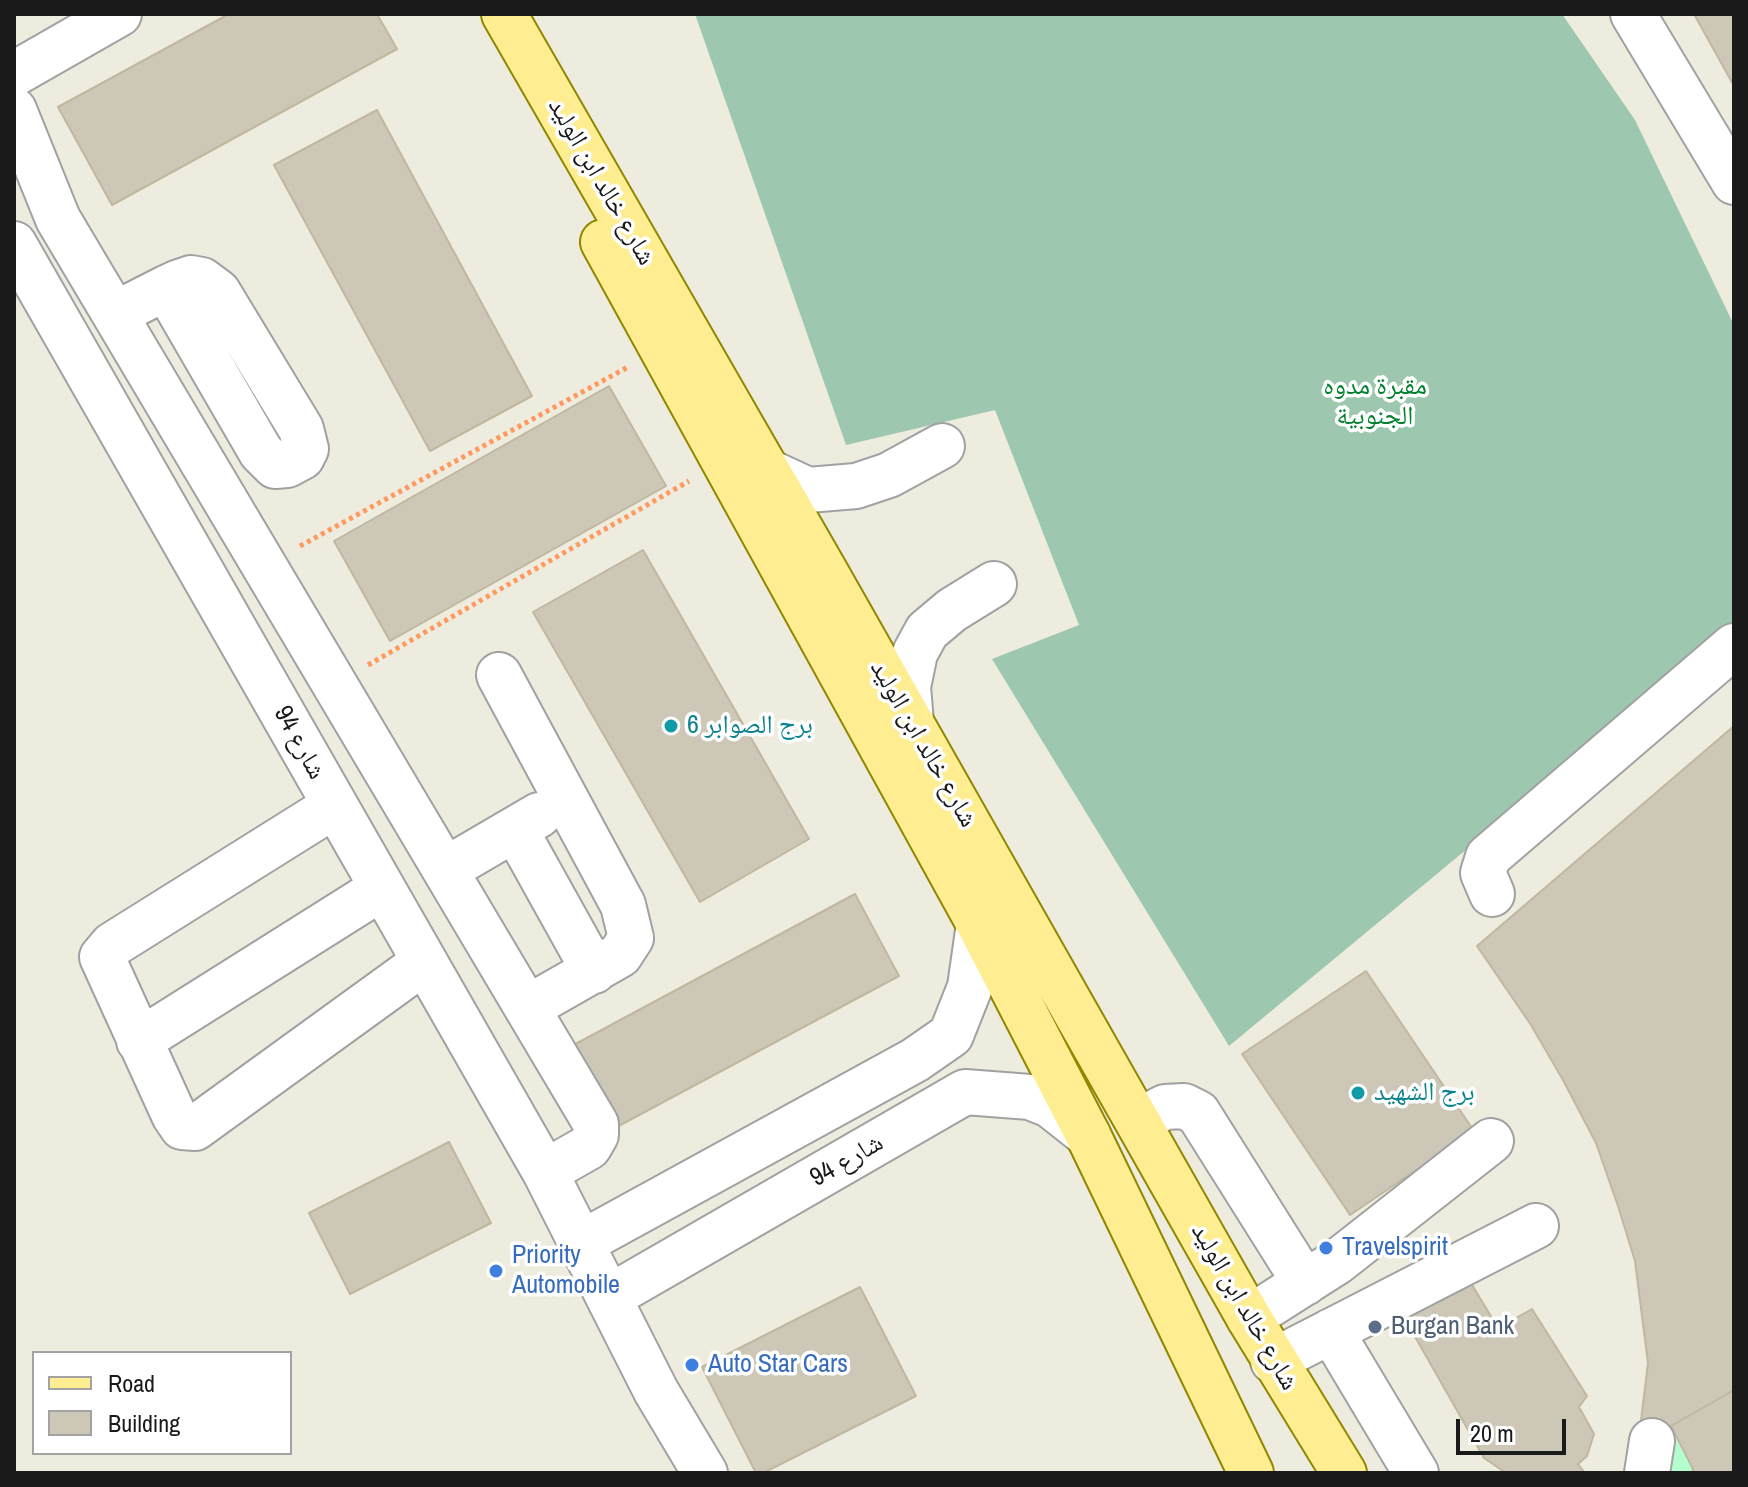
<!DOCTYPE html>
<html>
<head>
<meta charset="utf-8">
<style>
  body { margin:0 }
  #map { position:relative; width:1748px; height:1487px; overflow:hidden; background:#edecde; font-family:"Archivo Narrow",sans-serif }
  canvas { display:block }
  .frame { position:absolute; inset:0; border:16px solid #1a1a1a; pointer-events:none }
  .legend { position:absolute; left:32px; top:1351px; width:260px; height:104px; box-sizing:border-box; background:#fff; border:2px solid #a3a3a3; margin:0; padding:10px 14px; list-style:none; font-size:24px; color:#1a1a1a }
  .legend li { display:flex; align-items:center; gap:16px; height:40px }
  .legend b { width:40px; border:2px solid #a3a3a3 }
  .scale { position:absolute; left:1456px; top:1419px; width:110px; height:36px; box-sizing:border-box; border:4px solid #1a1a1a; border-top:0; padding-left:10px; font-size:24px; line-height:28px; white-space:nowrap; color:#1a1a1a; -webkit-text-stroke:6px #fff; paint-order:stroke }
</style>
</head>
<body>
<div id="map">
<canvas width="1748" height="1487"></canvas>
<div class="frame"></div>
<ul class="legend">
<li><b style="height:10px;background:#ffed92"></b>Road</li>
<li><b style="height:22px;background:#cdc7b7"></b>Building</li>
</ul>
<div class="scale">20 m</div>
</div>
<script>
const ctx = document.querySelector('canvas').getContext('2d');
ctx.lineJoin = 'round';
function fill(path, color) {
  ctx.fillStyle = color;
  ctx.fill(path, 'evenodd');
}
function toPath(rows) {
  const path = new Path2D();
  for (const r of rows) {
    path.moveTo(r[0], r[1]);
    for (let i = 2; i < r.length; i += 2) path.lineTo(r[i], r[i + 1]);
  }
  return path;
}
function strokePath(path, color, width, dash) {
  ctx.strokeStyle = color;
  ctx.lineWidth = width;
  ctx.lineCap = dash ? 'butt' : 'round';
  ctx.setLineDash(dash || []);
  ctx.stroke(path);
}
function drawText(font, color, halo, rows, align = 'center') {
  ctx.font = font + ' "Archivo Narrow","Noto Naskh Arabic",sans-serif';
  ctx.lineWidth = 7;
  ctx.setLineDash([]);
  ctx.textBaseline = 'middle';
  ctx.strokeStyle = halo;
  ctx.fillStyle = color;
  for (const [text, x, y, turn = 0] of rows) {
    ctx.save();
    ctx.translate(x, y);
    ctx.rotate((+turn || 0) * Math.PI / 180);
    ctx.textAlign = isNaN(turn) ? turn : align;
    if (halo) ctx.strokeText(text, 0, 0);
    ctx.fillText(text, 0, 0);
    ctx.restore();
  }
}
const cemetery = toPath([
  [695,14,1562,14,1635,120,1734,325,1734,628,1229,1046,992,659,1079,625,995,410,846,445]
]);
const park = toPath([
  [1671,1426,1693,1469,1692,1473,1658,1473]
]);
const building = toPath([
  [229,14,377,14,397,49,112,205,58,107,229,14],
  [1694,14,1734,14,1734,86,1694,14],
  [377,110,532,396,430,451,274,165,377,110],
  [609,386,666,486,390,641,334,541,609,386],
  [643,550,809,839,700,902,533,612,643,550],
  [1734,726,1734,1390,1671,1426,1637,1453,1648,1363,1635,1261,1618,1206,1596,1143,1563,1080,1531,1025,1477,946,1734,726],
  [855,894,899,976,613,1129,568,1048,855,894],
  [1366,971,1474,1131,1350,1215,1242,1054,1366,971],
  [449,1142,491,1223,350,1294,309,1213,449,1142],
  [1471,1283,1498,1328,1532,1309,1587,1396,1579,1407,1594,1434,1587,1456,1578,1464,1585,1473,1506,1473,1484,1458,1405,1319,1471,1283],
  [860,1287,916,1396,763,1473,756,1473,702,1367,860,1287],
  [1734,1390,1734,1473,1692,1473,1693,1469,1671,1426,1734,1390]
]);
const path = toPath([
  [300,546,628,367],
  [368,665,689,481]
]);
const minor = toPath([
  [1633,14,1734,182],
  [14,74,119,14],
  [14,110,58,219,596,1124,596,1135,589,1147,545,1172],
  [14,244,545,1172,656,1391,705,1473],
  [115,314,166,288,179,282,191,278,202,280,218,292,301,429,306,449,302,457,287,465,275,466,261,452,166,288],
  [767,471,808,490,856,486,889,475,942,446],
  [499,675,623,905,631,938,620,955,527,1008],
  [911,722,908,687,915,653,927,631,952,610,994,584],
  [334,806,112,945,102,957,174,1115,182,1127,195,1128,424,962],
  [515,829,594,971],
  [445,870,539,815],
  [1492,894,1483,873,1488,857,1734,646],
  [139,1041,382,888],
  [1138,1121,1165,1107,1184,1106,1198,1113,1305,1283],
  [583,1242,915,1060,951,1035,970,987,979,924],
  [611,1296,965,1092,1030,1097,1050,1105,1088,1135],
  [1249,1318,1337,1262,1491,1141],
  [1331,1331,1416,1473],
  [1273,1361,1536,1226],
  [1647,1473,1652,1441]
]);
const major = toPath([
  [504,14,822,566,1249,1318,1344,1473],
  [603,242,979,924,1088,1135,1251,1473]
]);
const markers = [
  [671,726,8,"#0f9aa8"],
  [1358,1093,8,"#0f9aa8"],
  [1326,1248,8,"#3f7fe0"],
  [496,1271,8,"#3f7fe0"],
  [1375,1327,8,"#5c6f8a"],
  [692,1365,8,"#3f7fe0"]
];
const streetNames = [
  ["شارع خالد ابن الوليد",601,182,60],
  ["شارع 94",299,743,61],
  ["شارع خالد ابن الوليد",923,744,60],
  ["شارع 94",847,1161,-30],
  ["شارع خالد ابن الوليد",1244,1307,60]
];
const parkNames = [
  ["مقبرة مدوه",1375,387],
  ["الجنوبية",1375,417]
];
const cultureNames = [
  ["برج الصوابر 6",687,726],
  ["برج الشهيد",1374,1093]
];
const shopNames = [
  ["Travelspirit",1342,1248],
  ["Priority",512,1256],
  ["Automobile",512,1286],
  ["Auto Star Cars",708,1365]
];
const serviceNames = [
  ["Burgan Bank",1391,1327]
];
fill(cemetery, '#9dc8af');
fill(park, '#b4fece');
fill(building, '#cdc7b7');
strokePath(building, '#c0b7a0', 2);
strokePath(minor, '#a1a1a1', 48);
strokePath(major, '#918700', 48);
strokePath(path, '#ff995e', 5, [4, 4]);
strokePath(minor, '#fff', 44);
strokePath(major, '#ffed92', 44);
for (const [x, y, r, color] of markers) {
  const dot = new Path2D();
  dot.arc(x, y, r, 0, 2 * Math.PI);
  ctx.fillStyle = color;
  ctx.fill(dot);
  strokePath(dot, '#fff', 3);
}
drawText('26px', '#1a1a1a', '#fff', streetNames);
drawText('26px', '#01802d', '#fff', parkNames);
drawText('26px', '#0d838f', '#fff', cultureNames, 'left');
drawText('26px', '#366cbe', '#fff', shopNames, 'left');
drawText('26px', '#4e5e75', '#fff', serviceNames, 'left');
</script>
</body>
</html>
